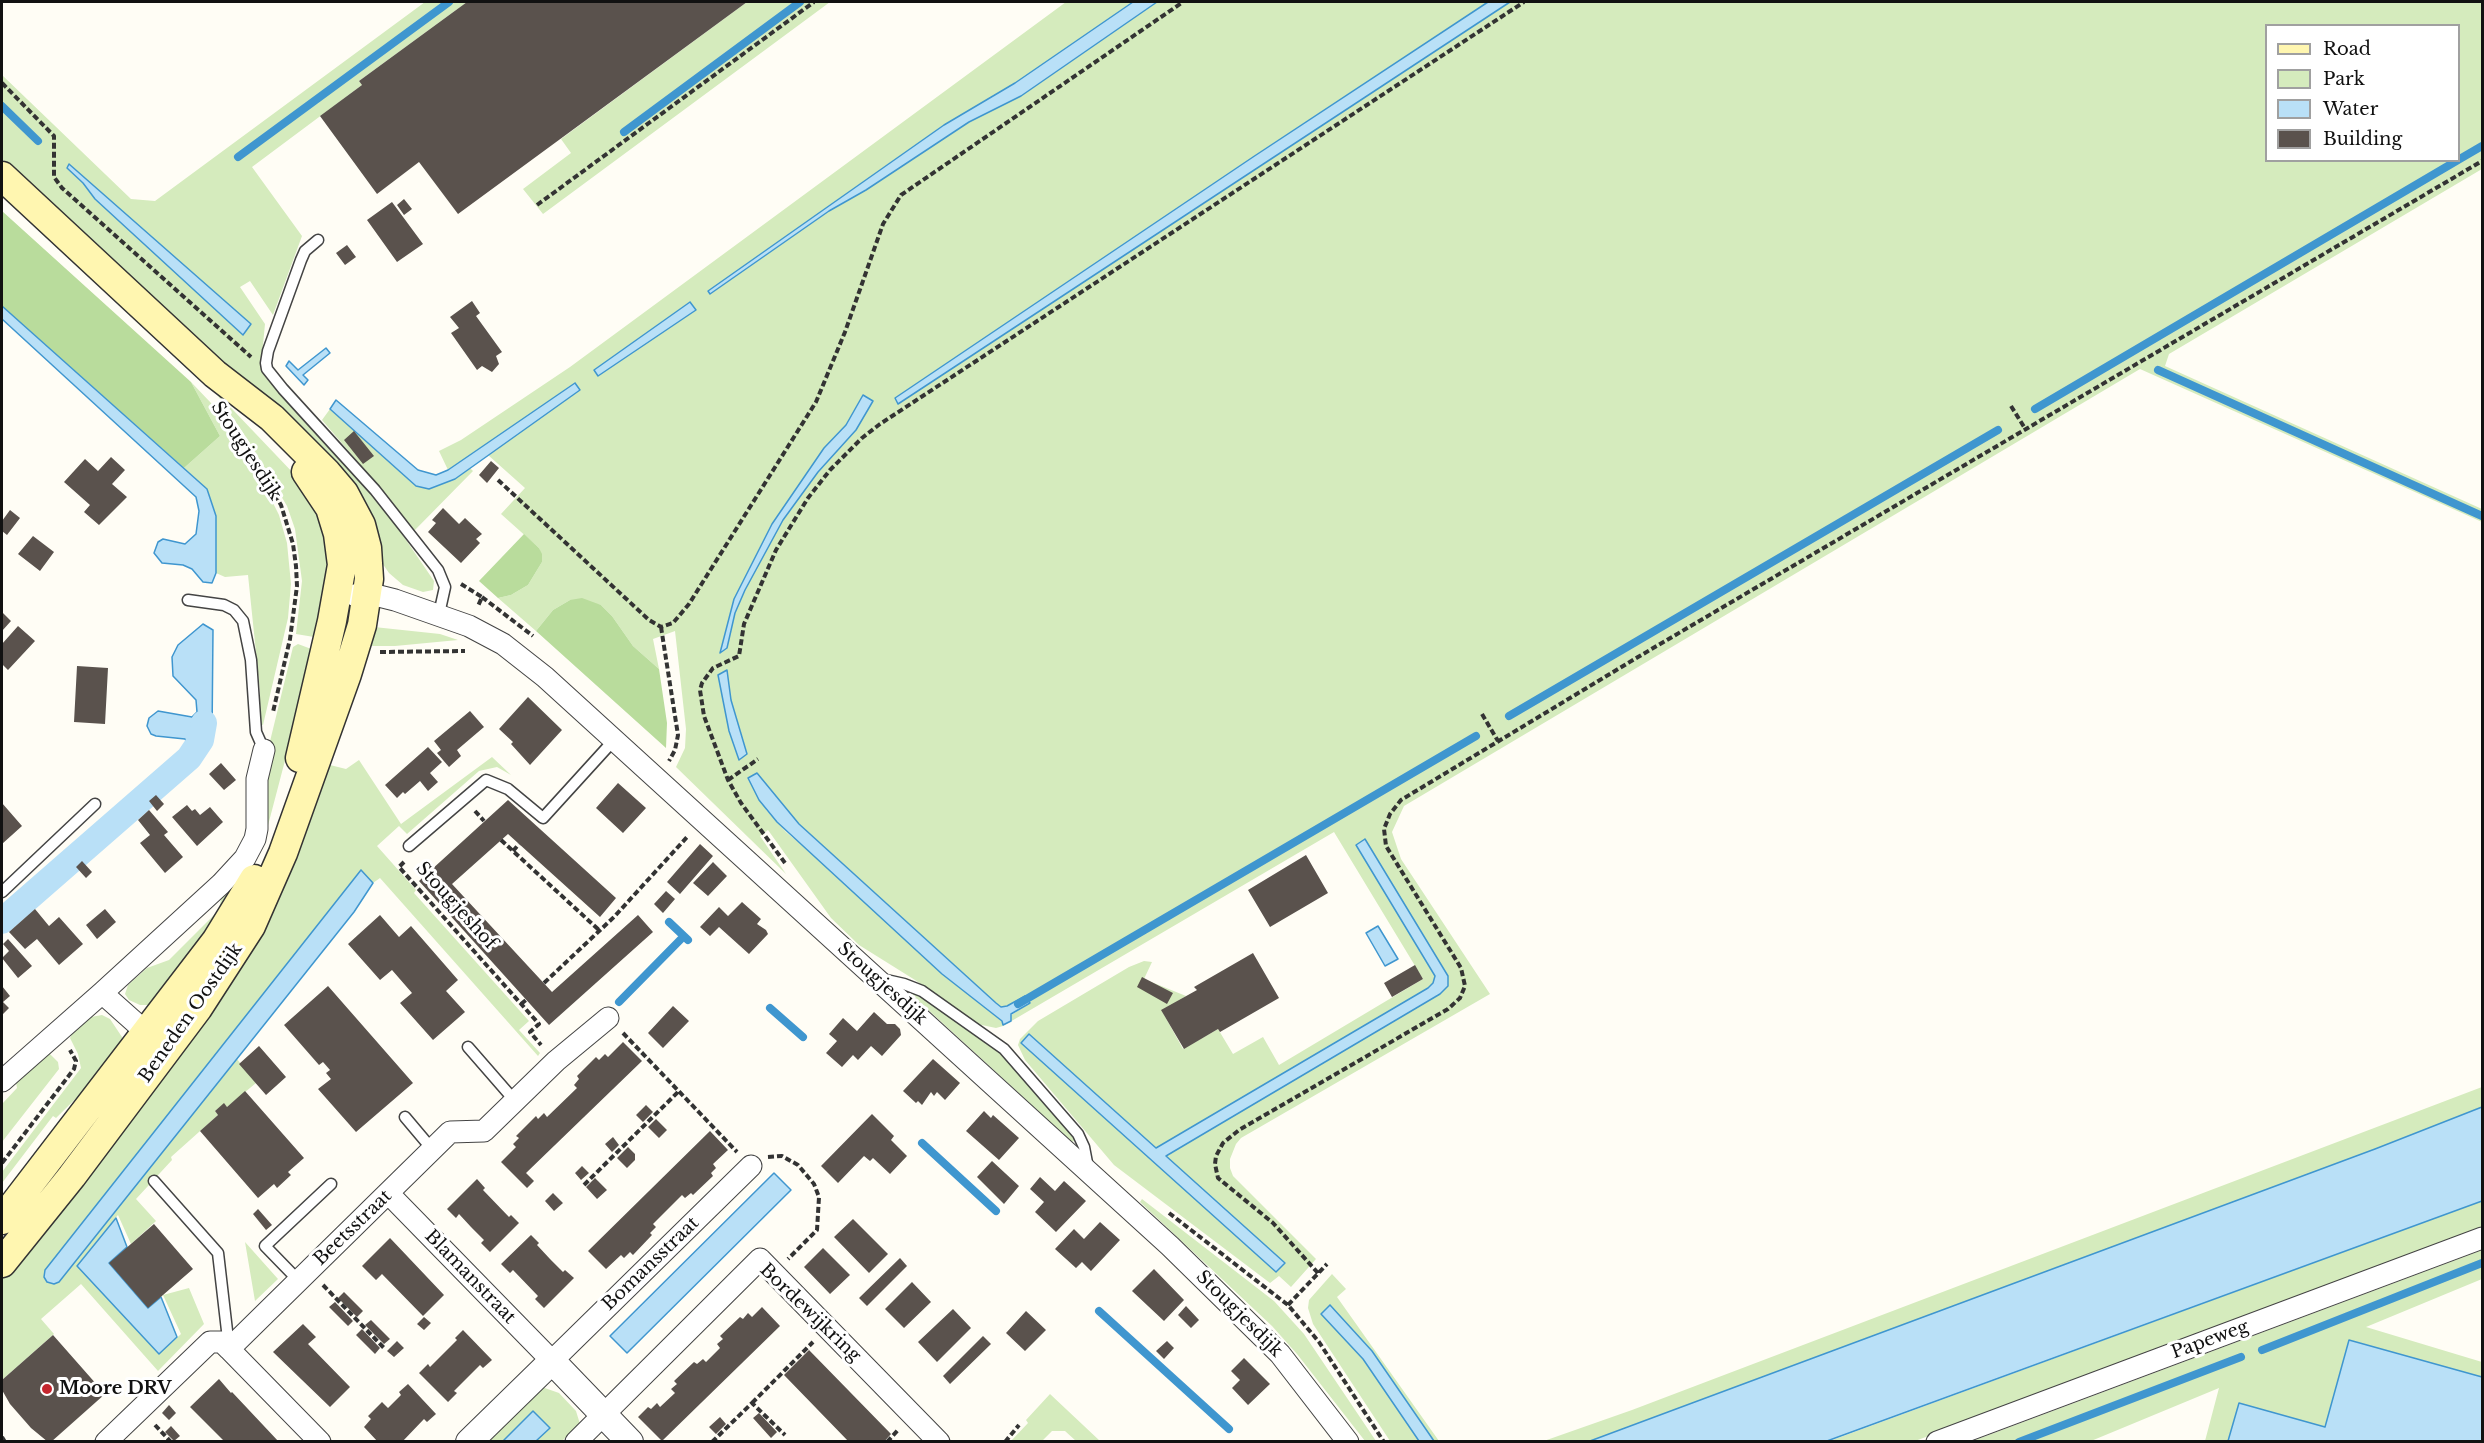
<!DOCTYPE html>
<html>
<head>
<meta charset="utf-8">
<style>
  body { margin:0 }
  #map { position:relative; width:2484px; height:1443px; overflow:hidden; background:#fffdf5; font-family:"Libre Baskerville",serif }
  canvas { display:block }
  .frame { position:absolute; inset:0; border:3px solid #111; pointer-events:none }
  .legend { position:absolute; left:2265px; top:24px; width:195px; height:138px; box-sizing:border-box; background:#fff; border:2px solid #a0a0a0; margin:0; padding:8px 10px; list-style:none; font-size:18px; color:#111 }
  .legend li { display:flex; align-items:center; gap:12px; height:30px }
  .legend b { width:30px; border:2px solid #a0a0a0 }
</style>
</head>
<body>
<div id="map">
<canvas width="2484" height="1443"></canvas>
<div class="frame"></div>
<ul class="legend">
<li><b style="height:8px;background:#fff6b0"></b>Road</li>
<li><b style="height:16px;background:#d5ebbd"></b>Park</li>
<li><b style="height:16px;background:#b9e0f7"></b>Water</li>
<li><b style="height:16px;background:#5a524d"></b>Building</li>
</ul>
</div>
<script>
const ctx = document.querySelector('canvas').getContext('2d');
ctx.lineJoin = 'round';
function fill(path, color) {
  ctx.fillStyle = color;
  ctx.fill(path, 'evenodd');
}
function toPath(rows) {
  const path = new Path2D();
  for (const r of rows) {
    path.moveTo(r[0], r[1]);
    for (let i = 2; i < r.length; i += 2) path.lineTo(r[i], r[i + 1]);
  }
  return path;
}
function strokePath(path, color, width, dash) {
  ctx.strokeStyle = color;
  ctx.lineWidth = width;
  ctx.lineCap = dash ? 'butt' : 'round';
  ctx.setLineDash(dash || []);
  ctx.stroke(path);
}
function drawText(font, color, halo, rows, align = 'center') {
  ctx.font = font + ' "Libre Baskerville",serif';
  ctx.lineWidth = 6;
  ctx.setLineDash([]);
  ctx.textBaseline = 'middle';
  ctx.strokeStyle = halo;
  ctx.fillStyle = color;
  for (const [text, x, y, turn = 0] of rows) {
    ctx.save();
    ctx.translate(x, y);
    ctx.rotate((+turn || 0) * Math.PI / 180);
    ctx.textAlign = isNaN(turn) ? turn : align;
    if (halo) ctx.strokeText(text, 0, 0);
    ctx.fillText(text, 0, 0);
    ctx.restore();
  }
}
const green = toPath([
  [425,2,467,2,359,81,362,85,252,167,302,236,273,315,250,281,240,287,265,324,262,355,263,371,266,378,342,459,389,515,434,581,433,590,423,592,403,585,389,573,380,560,372,532,2,159,2,75,131,199,155,201],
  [69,164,250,324,244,335,95,199,83,183,67,168],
  [747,2,830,2,543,214,523,189,571,153,561,139],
  [1066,2,1133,2,1015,83,944,125,708,292,710,294,829,211,866,190,969,122,1021,96,1157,2,1488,2,1253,157,895,398,1182,218,1510,2,2482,2,2482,169,2169,354,2165,366,2482,509,2482,522,2140,369,1404,806,1392,832,1401,859,1490,994,1241,1138,1236,1144,1230,1159,1230,1168,1233,1176,1316,1259,1291,1287,1279,1276,1270,1283,1114,1165,1025,1060,1018,1045,1020,1039,1038,1021,1129,967,1144,961,1152,962,1144,979,1186,996,1162,1011,1183,1049,1218,1029,1233,1054,1263,1037,1279,1065,1423,979,1334,832,1003,1026,996,1028,977,1024,915,980,859,945,831,918,768,830,760,836,786,874,676,767,685,748,686,729,675,631,653,639,659,669,633,646,612,616,601,605,570,600,553,610,536,631,498,598,511,595,528,585,542,562,539,548,501,514,525,488,488,455,579,390,575,384,448,470,439,451,461,440,570,367],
  [2266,26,2458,26,2458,160,2266,160],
  [690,302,696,310,598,375,595,370],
  [863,395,873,401,856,430,818,472,783,520,745,590,735,613,727,648,720,652,734,599,772,524,824,448,846,425],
  [726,670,731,700,747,753,740,760,729,731,718,675],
  [757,774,799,824,996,1003,1001,1007,1007,1006,1025,996,1030,1003,1002,1021,942,974,823,863,786,832,767,811,748,779],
  [1365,839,1448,976,1448,986,1440,994,1165,1156,1284,1262,1277,1272,1021,1043,1029,1034,1156,1148,1428,988,1433,983,1435,976,1357,845],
  [191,382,211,403,264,485,279,515,287,543,291,584,288,618,263,725,260,724,260,691,248,575,225,577,216,573,216,516,207,489,184,468,220,436],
  [214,390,296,476,311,495,332,558,320,638,296,634,302,581,295,529,287,506,248,440],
  [330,409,416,486,455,479,470,468,473,471,413,532,369,475,322,420],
  [374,627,440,634,458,640,395,646,369,646],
  [298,644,314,650,266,833,263,770,293,647],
  [492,757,511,775,497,767,479,771,407,834,399,826,377,846,416,890,414,893,529,1021,519,1030,540,1053,538,1056,380,878,373,883,361,870,45,1270,46,1281,59,1282,237,1059,256,1083,227,1107,224,1104,215,1111,218,1115,171,1157,172,1160,136,1199,156,1221,131,1244,118,1215,77,1265,159,1354,181,1334,163,1295,189,1288,204,1324,158,1371,81,1284,41,1319,54,1334,2,1380,2,1272,176,1052,322,763,346,769,359,760,401,824],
  [224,894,229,896,238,894,151,1005,140,1005,129,1000,125,994,128,985,147,968,169,960,219,910,221,899],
  [914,992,995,1048,1077,1139,1072,1142,912,995],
  [102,1015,110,1019,122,1037,123,1045,114,1061,56,1118,53,1116,2,1183,2,1172,81,1068,78,1054,70,1038,72,1034,91,1017],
  [49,1053,58,1062,59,1069,2,1142,2,1104,17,1088,16,1082],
  [2482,1087,2482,1107,2375,1149,1590,1441,1541,1442,1632,1410],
  [1142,1199,1274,1301,1304,1334,1376,1441,1365,1441,1297,1354,1272,1326,1140,1202],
  [2482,1201,2482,1230,1915,1441,1827,1442],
  [245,1242,278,1279,255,1301],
  [2482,1250,2482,1279,2366,1327,2482,1362,2482,1377,2350,1340,2325,1427,2239,1403,2228,1441,2205,1441,2219,1388,2091,1441,1970,1442],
  [1332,1274,1346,1289,1337,1297,1439,1441,1434,1441,1372,1351,1330,1305,1322,1314,1363,1359,1419,1441,1390,1441,1313,1324,1308,1308,1309,1300],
  [539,1386,559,1393,576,1411,580,1424,562,1441,536,1441,550,1428,533,1412,503,1441,482,1442],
  [1050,1394,1100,1441,1076,1441,1065,1431,1052,1431,1042,1441,1011,1441,1028,1423,1026,1420]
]);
const forest = toPath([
  [2,211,191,382,220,436,184,468,2,306],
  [524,534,539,548,542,554,542,562,528,585,511,595,498,598,479,581],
  [582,598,601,605,612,616,633,646,659,669,667,723,666,748,536,631,553,610,570,600]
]);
const water = toPath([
  [1133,2,1157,2,1021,96,969,122,866,190,829,211,710,294,708,291,944,125,1015,83,1133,2],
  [1488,2,1510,2,898,404,895,398,1253,157,1488,2],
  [69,164,251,324,243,335,95,199,83,183,67,168,69,164],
  [690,302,696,310,598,376,594,370,690,302],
  [2,306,207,489,216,516,216,573,212,583,203,582,192,569,183,565,162,563,154,553,158,542,163,539,185,544,196,534,199,511,196,497,2,319,2,306],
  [326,348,330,353,303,375,308,380,304,385,286,366,289,361,298,370,326,348],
  [575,383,580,390,455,479,429,489,416,486,330,409,336,400,418,470,436,475,448,470,575,383],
  [863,395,873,401,856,430,818,472,783,520,745,590,735,613,727,648,720,653,734,599,772,524,824,448,846,425,863,395],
  [203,624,213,630,212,736,208,746,195,758,185,739,156,736,151,734,147,726,149,718,158,711,192,717,197,712,196,700,173,676,172,657,178,645,203,624],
  [727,670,731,700,747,754,739,760,729,731,718,675,727,670],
  [757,773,799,824,996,1003,1001,1007,1007,1006,1025,996,1030,1003,1011,1014,1011,1021,1003,1025,1002,1021,942,974,777,822,759,800,748,778,757,773],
  [1365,839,1448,976,1448,986,1440,994,1166,1156,1285,1263,1276,1272,1021,1043,1029,1034,1156,1148,1428,988,1433,983,1435,976,1356,845,1365,839],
  [361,870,373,883,354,912,59,1282,54,1284,47,1282,44,1277,45,1270,361,870],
  [1378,926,1398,959,1385,966,1366,933,1378,926],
  [2482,1107,2482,1201,1827,1441,1590,1441,2375,1149,2482,1107],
  [774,1173,791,1190,627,1353,610,1336,774,1173],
  [116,1218,127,1247,109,1263,148,1308,161,1297,177,1337,159,1354,77,1266,116,1218],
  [1330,1305,1372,1351,1434,1441,1419,1441,1363,1359,1321,1314,1330,1305],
  [2349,1340,2482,1377,2482,1441,2228,1441,2239,1403,2325,1427,2349,1340],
  [533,1411,550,1428,536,1441,503,1441,533,1411]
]);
const stream = toPath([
  [2,106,38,141],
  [624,132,800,2],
  [238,157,449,2],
  [2458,160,2482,146],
  [2158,370,2482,516],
  [2035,409,2458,160],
  [1509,716,1998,430],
  [669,922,688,940],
  [619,1002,684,936],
  [1018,1004,1476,736],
  [770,1008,803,1037],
  [922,1143,996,1211],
  [1099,1311,1229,1429],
  [2262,1350,2482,1263],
  [2019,1442,2241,1357]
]);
const canal = toPath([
  [2,921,189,758,201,740,204,723]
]);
const building = toPath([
  [467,2,747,2,458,214,419,162,377,194,320,116,362,85,359,81],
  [404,199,412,209,404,215,397,205],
  [392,202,423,244,397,262,367,220],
  [347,245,356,257,345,265,336,253],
  [472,301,480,313,476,316,502,352,496,356,499,364,492,372,482,366,477,370,451,333,459,328,450,317],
  [354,431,374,456,363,464,344,440],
  [111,457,125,470,112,484,127,497,99,525,84,512,90,505,64,482,85,459,98,471],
  [491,461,499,468,487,483,479,475],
  [443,508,459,524,465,518,482,534,476,539,480,543,461,563,428,532,436,523,432,520],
  [10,510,20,518,7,535,2,531,2,521],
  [33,536,54,552,40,571,18,554],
  [2,612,11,621,2,631],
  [18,626,35,641,8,670,2,664,2,644],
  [77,666,108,668,105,724,74,722],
  [528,697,562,730,530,765,511,744,513,742,499,729],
  [470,711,484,727,457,750,461,756,449,767,437,753,441,750,434,741],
  [428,747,442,762,430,773,438,782,428,791,420,781,405,794,403,792,397,798,385,785],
  [221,763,236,780,224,790,209,774],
  [618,783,646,808,623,833,596,808],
  [156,795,164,804,157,811,149,801],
  [508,800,616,898,600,917,508,834,452,884,552,992,638,915,653,932,549,1025,419,881],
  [2,803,22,826,2,844],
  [187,805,192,811,195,809,200,815,210,807,223,822,197,846,172,817],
  [149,810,168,832,164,835,183,857,165,873,140,843,150,835,138,820],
  [700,844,713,856,680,894,667,882],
  [1306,855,1328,893,1270,927,1248,890],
  [82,861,92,872,86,878,76,867],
  [713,862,727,876,708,896,693,883],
  [666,891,675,899,663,913,654,904],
  [742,902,761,919,757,924,766,930,768,934,749,954,719,927,710,936,700,927,719,907,728,916],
  [35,909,49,926,59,917,83,944,59,965,37,939,25,949,9,932],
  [105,909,116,922,97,939,86,925],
  [380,915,399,937,411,926,458,980,446,991,465,1012,433,1040,400,1003,412,993,392,970,380,980,348,944],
  [8,939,32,966,18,978,2,958,9,951,3,944],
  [1253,953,1279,998,1220,1032,1218,1029,1184,1049,1161,1010,1197,990,1194,987],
  [1415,965,1423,979,1392,997,1384,983],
  [1142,977,1173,993,1167,1004,1137,987],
  [2,986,10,996,3,1002,9,1008,2,1015],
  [328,986,413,1083,356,1132,318,1089,331,1079,326,1073,330,1070,323,1062,319,1065,284,1025],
  [673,1006,689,1021,663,1048,648,1033],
  [874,1012,887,1024,895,1024,900,1029,901,1035,882,1056,871,1046,858,1060,853,1055,842,1067,826,1053,837,1041,829,1034,843,1018,857,1031],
  [623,1042,642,1061,526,1173,534,1181,527,1188,501,1162,516,1147,513,1144,519,1138,516,1136,536,1116,538,1119,544,1113,547,1117,577,1088,574,1085,579,1079,577,1076,596,1057,599,1060,605,1054,608,1057],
  [259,1046,286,1077,266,1095,239,1064],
  [933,1059,960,1083,945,1100,937,1092,934,1096,931,1092,922,1105,918,1101,916,1103,903,1091],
  [245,1091,304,1158,288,1172,291,1175,277,1188,274,1184,258,1198,200,1131,218,1115,215,1111,224,1103,227,1107],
  [646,1105,653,1112,643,1122,636,1115],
  [984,1111,991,1118,993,1115,1019,1138,999,1160,966,1131],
  [872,1114,894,1136,891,1140,907,1156,890,1174,873,1158,870,1161,864,1156,838,1183,821,1166],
  [656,1119,667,1130,659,1138,648,1127],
  [710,1131,728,1150,713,1164,716,1168,711,1173,713,1176,693,1195,691,1193,685,1198,682,1195,653,1224,656,1227,650,1233,652,1235,633,1255,630,1252,624,1258,621,1255,606,1269,588,1251],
  [613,1137,619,1145,612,1152,605,1144],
  [628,1147,635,1154,635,1160,627,1168,617,1158],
  [992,1161,1019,1186,1004,1204,977,1177],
  [582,1166,589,1173,581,1180,575,1173],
  [1040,1177,1055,1191,1064,1181,1086,1201,1056,1232,1035,1212,1044,1202,1030,1189],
  [595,1178,607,1190,597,1199,586,1187],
  [477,1179,485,1188,483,1190,509,1217,511,1215,519,1223,490,1252,481,1243,484,1240,471,1227,459,1214,456,1218,447,1209],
  [553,1193,563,1203,554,1211,545,1201],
  [258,1209,272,1225,266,1230,253,1214],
  [853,1219,888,1254,869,1273,834,1237],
  [1100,1222,1120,1240,1091,1271,1082,1262,1076,1268,1055,1249,1074,1229,1084,1239],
  [154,1224,193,1269,148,1308,109,1263],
  [531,1235,539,1243,537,1245,550,1259,563,1272,565,1270,574,1278,544,1308,535,1299,538,1296,513,1270,510,1273,501,1264],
  [390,1238,444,1295,423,1316,382,1274,376,1280,362,1266],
  [823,1248,850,1275,830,1294,804,1267],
  [900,1258,907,1266,867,1306,859,1298],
  [1154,1269,1184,1300,1164,1321,1132,1291],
  [912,1282,931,1302,904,1328,885,1309],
  [344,1292,363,1311,357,1317,338,1298],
  [335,1302,353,1321,348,1326,329,1307],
  [1186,1306,1199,1320,1191,1328,1178,1315],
  [762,1307,780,1326,662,1441,638,1417,648,1407,651,1409,657,1403,660,1407,675,1393,671,1389,677,1384,674,1381,694,1362,697,1364,703,1359,706,1362,720,1348,717,1344,723,1339,720,1336,740,1317,743,1319,748,1313,752,1317],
  [953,1309,971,1328,937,1362,918,1342],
  [1026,1311,1046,1330,1025,1351,1006,1333],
  [424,1317,431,1323,424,1330,417,1324],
  [371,1320,390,1339,384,1344,365,1325],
  [303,1324,316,1337,308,1344,350,1387,330,1407,273,1352],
  [362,1329,380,1348,375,1354,356,1335],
  [463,1330,492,1360,483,1368,480,1365,454,1391,457,1393,448,1402,419,1373,428,1364,430,1367,457,1340,455,1338],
  [53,1335,105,1394,51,1442,48,1442,31,1428,10,1404,2,1390,2,1380],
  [983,1336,991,1344,950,1384,943,1376],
  [397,1341,404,1348,394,1357,387,1351],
  [1167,1341,1174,1348,1164,1359,1156,1351],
  [809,1350,891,1434,884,1442,849,1442,784,1375],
  [1244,1358,1270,1384,1248,1405,1232,1388,1240,1380,1231,1371],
  [219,1379,231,1393,232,1392,279,1442,225,1442,190,1407],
  [408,1384,436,1414,427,1422,424,1419,402,1442,378,1442,364,1427,371,1419,368,1416,382,1402,388,1408,401,1395,399,1392],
  [169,1405,176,1413,169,1420,162,1413],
  [759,1413,777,1432,771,1438,753,1418],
  [720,1417,726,1424,716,1434,709,1427],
  [171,1426,180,1436,174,1441,165,1432]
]);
const path = toPath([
  [2,83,54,136,54,177,62,188,251,357],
  [537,205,814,2],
  [2011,406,2026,430],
  [228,418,281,505,293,544,296,566,297,586,290,639,273,712],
  [498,480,649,620,661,627,673,623,689,604,816,402,845,332,883,224,901,195,1183,2],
  [461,584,482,597,478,606],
  [482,597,533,636],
  [661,627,678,735,675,750,669,761],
  [380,652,465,651],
  [1482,714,1498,741],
  [728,780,758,759],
  [475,811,484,821],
  [501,840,600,931],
  [513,851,519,844],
  [404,862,399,867,539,1024,530,1032,541,1045],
  [785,863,741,803,728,780,704,716,700,690,702,683,713,668,739,656,744,624,776,550,808,498,830,470,862,438,880,424,1524,2],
  [544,983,614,917,688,836],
  [521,1004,526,1000],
  [623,1033,737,1152],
  [768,1157,782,1156,798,1165,814,1184,819,1197,817,1230,788,1259],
  [2,1163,74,1069,76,1061,70,1050],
  [584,1185,679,1091],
  [1169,1213,1288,1305,1319,1342,1384,1442],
  [1318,1273,1273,1223,1218,1178,1215,1164,1216,1156,1223,1143,1239,1130,1448,1009,1460,998,1465,986,1461,968,1386,846,1384,829,1390,814,1401,800,1638,657,2482,161],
  [323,1285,385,1349],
  [1288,1305,1327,1264],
  [752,1403,813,1342],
  [155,1425,171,1442],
  [2,1437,5,1442],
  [712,1442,752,1403,785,1435],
  [887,1442,899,1429],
  [1005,1442,1019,1425]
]);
const service = toPath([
  [318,240,305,251,301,260,268,351,266,363,267,369,283,389,375,490,438,570,445,587,439,614],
  [188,600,224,605,234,610,243,621,251,660,256,732,264,750],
  [409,846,486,780,508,789,543,818,614,740],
  [2,892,95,804],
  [882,979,904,984,922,991,1004,1049,1078,1134,1084,1147,1088,1168],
  [468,1047,515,1101],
  [405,1117,432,1149],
  [154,1181,218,1253,229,1348],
  [299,1281,265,1246,331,1184]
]);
const minor = toPath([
  [354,595,375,595,395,600,469,626,503,644,545,677,1170,1246,1280,1354,1348,1442],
  [102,993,157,1042],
  [2,1081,102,993,221,884,245,858,255,839,257,829,257,779,264,750],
  [388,1193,552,1361,751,1166],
  [229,1349,320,1442],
  [106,1442,210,1342,222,1342,229,1349,450,1132,484,1131,556,1061,608,1018],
  [576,1442,760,1259,939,1442],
  [1937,1442,2482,1238]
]);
const tertiary = toPath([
  [469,1442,552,1361,630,1442]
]);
const secondary = toPath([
  [2,176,215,374,272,418,327,473,344,493,361,525,367,548,369,579,362,625,347,674,283,853,251,926,198,1008,72,1176,2,1263],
  [300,758,332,621,342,565,338,534,330,508,306,472],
  [2,1220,216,941,254,879]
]);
const markers = [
  [47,1389,6,"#c4262e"]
];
const streetNames = [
  ["Stougjesdijk",246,451,57],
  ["Stougjeshof",456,906,48],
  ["Stougjesdijk",882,984,42],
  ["Beneden Oostdijk",191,1013,-55],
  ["Beetsstraat",353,1228,-44],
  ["Bomansstraat",651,1264,-44],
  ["Blamanstraat",470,1277,46],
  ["Bordewijkring",810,1313,44],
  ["Stougjesdijk",1239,1314,45],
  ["Papeweg",2210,1340,-20]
];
const poiNames = [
  ["Moore DRV",59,1389]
];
fill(green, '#d5ebbd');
fill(forest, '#b9dc9c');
fill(water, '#b9e0f7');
strokePath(water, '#3f96cf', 1.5);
strokePath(stream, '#3f96cf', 8);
strokePath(canal, '#b9e0f7', 26);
fill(building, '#5a524d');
strokePath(service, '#444', 13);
strokePath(minor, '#444', 23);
strokePath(tertiary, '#444', 28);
strokePath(secondary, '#333', 31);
strokePath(path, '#333', 4, [6, 3]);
strokePath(service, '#fff', 10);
strokePath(minor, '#fff', 21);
strokePath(tertiary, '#fff', 26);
strokePath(secondary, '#fff6b0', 28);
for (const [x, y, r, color] of markers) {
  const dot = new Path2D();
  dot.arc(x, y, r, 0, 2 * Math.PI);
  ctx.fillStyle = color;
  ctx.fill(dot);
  strokePath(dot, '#fff', 2);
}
drawText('18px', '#111', '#fff', streetNames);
drawText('bold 18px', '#111', '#fff', poiNames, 'left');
</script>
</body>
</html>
